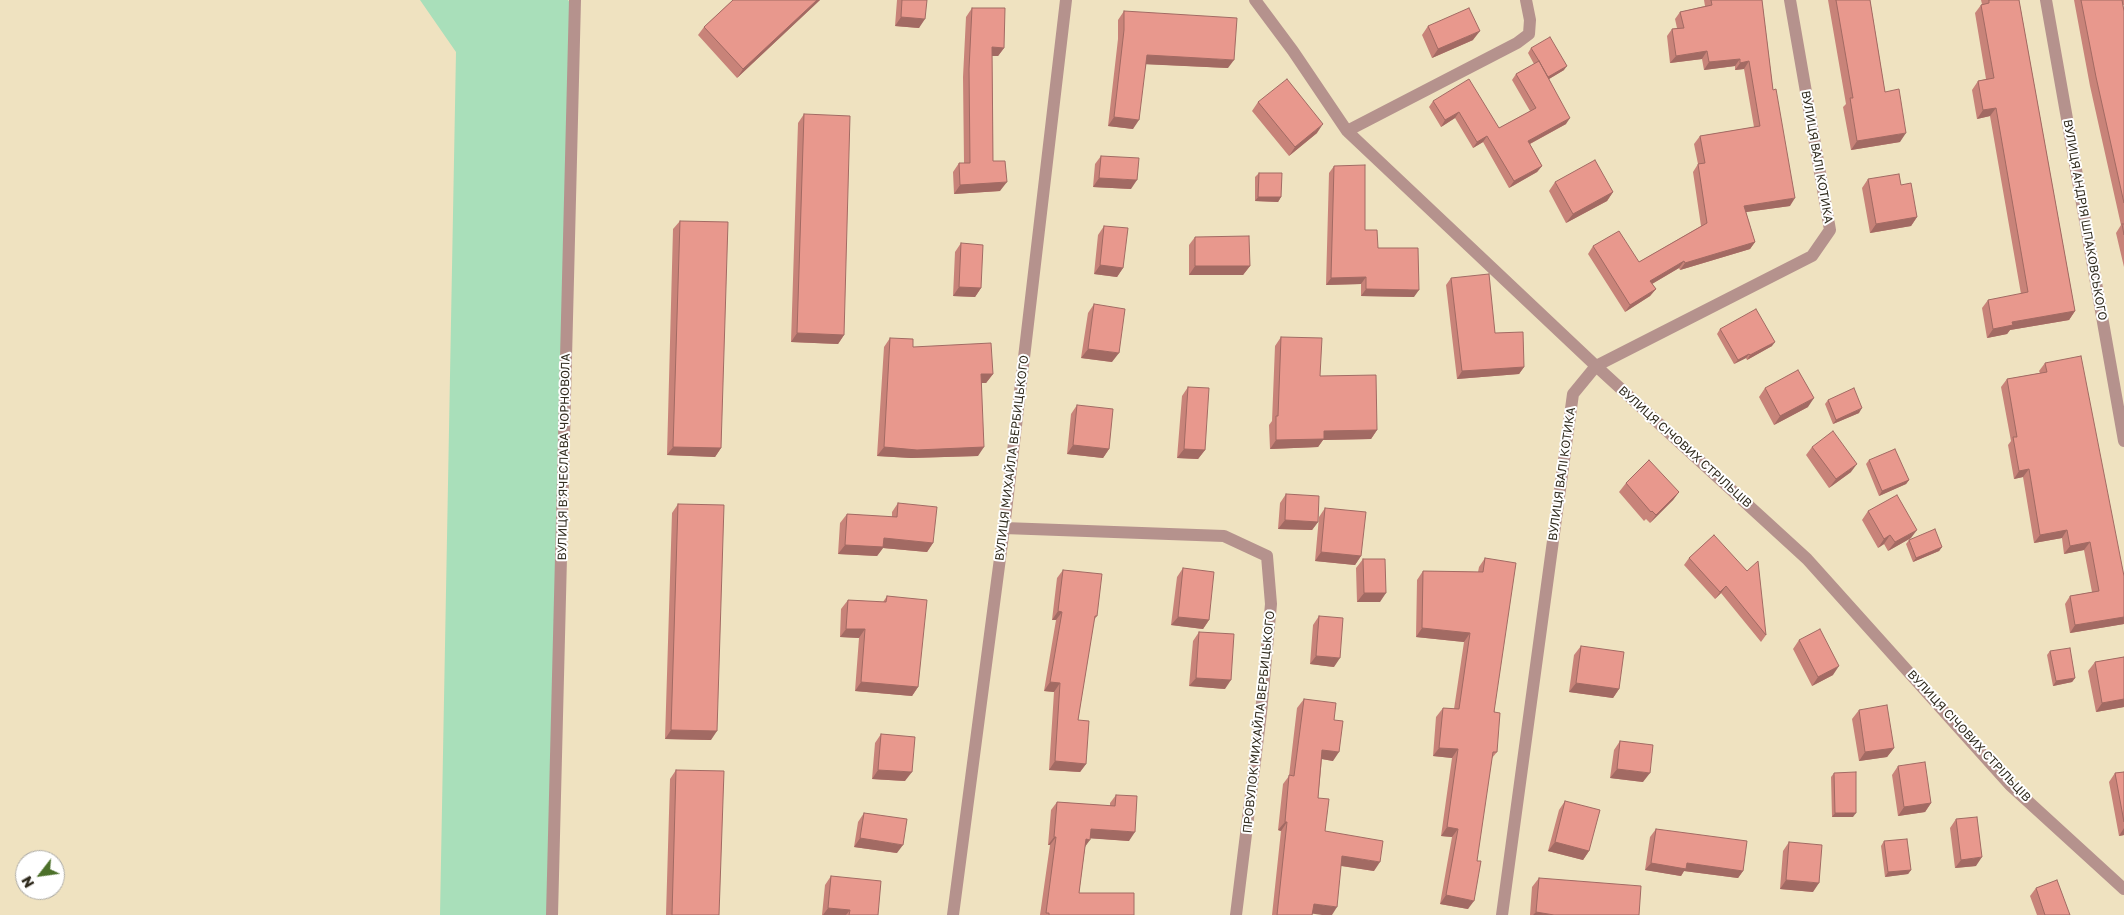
<!DOCTYPE html>
<html>
<head>
<meta charset="utf-8">
<style>
  body { margin:0 }
  #map { position:relative; width:2124px; height:915px; overflow:hidden; background:#efe2c0; font-family:"Golos Text",sans-serif }
  canvas { display:block }
  .north { position:absolute; left:15px; top:850px; width:50px; height:50px; box-sizing:border-box; background:#fff; border:1px solid #acaaa5; border-radius:50%; rotate:240deg; font-size:14px; font-weight:700; line-height:20px; text-align:center; color:#302b1e }
  .north::after { content:''; display:block; margin:auto; width:18px; height:22px; background:#4c702a; clip-path:polygon(50% 0,100% 100%,50% 72%,0 100%) }
</style>
</head>
<body>
<div id="map">
<canvas width="2124" height="915"></canvas>
<div class="north">N</div>
</div>
<script>
const ctx = document.querySelector('canvas').getContext('2d');
ctx.lineJoin = 'round';
function fill(path, color) {
  ctx.fillStyle = color;
  ctx.fill(path, 'evenodd');
}
function toPath(rows) {
  const path = new Path2D();
  for (const r of rows) {
    path.moveTo(r[0], r[1]);
    for (let i = 2; i < r.length; i += 2) path.lineTo(r[i], r[i + 1]);
  }
  return path;
}
function strokePath(path, color, width, dash) {
  ctx.strokeStyle = color;
  ctx.lineWidth = width;
  ctx.lineCap = dash ? 'butt' : 'round';
  ctx.setLineDash(dash || []);
  ctx.stroke(path);
}
function drawText(font, color, halo, rows, align = 'center') {
  ctx.font = font + ' "Golos Text",sans-serif';
  ctx.lineWidth = 4;
  ctx.setLineDash([]);
  ctx.textBaseline = 'middle';
  ctx.strokeStyle = halo;
  ctx.fillStyle = color;
  for (const [text, x, y, turn = 0] of rows) {
    ctx.save();
    ctx.translate(x, y);
    ctx.rotate((+turn || 0) * Math.PI / 180);
    ctx.textAlign = isNaN(turn) ? turn : align;
    if (halo) ctx.strokeText(text, 0, 0);
    ctx.fillText(text, 0, 0);
    ctx.restore();
  }
}
const green = toPath([
  [420,0,568,0,575,10,552,915,440,915,456,52]
]);
const minor = toPath([
  [1255,0,1293,51,1347,131,1596,366,1807,559,2010,785,2124,889],
  [2046,0,2124,441],
  [1347,131,1517,43,1529,34,1530,20,1526,0],
  [1004,528,1224,536,1267,556,1271,604,1261,713,1236,915],
  [953,915,1004,528,1066,0],
  [1502,915,1573,394,1596,366,1812,256,1830,230,1790,0]
]);
const tertiary = toPath([
  [552,915,575,0]
]);
const wall = toPath([
  [733,0,820,0,737,78,698,35,704,27],
  [897,0,927,0,919,28,895,26],
  [1704,0,1762,0,1773,90,1790,206,1746,212,1755,242,1750,249,1680,270,1679,268,1652,284,1656,289,1650,296,1625,312,1588,254,1593,246,1639,262,1701,226,1693,172,1698,164,1694,144,1700,136,1754,127,1744,69,1735,70,1735,66,1704,70,1702,59,1670,63,1667,36,1672,29,1677,28,1675,19,1680,12,1705,6],
  [1828,0,1870,0,1885,92,1900,142,1851,150,1843,107,1846,104],
  [1981,0,2019,0,2075,311,2069,320,2010,330,2007,334,1987,338,1982,308,1988,300,2021,294,1990,116,1977,119,1972,90,1978,81,1986,79,1975,13,1981,5,1982,4],
  [2074,0,2124,0,2124,5,2123,5,2124,11,2124,267,2116,233,2121,225,2090,86],
  [972,8,1004,48,998,56,992,56,993,161,1000,191,954,194,953,172,959,163,964,163,963,77,966,17],
  [1124,11,1228,68,1146,64,1133,129,1108,126,1118,39,1118,20],
  [1428,26,1473,40,1432,58,1422,35],
  [1531,48,1564,70,1549,79,1566,124,1530,144,1542,166,1537,172,1509,188,1483,142,1473,148,1455,118,1441,127,1429,107,1433,101,1499,128,1530,111,1512,80,1516,74,1534,64,1528,53],
  [1258,102,1317,133,1289,156,1252,111],
  [804,114,844,335,838,344,791,342,798,123],
  [1101,156,1131,189,1093,187,1095,164],
  [1334,166,1365,230,1414,297,1361,296,1361,284,1326,285,1329,173],
  [1259,173,1281,197,1278,202,1255,201,1255,177],
  [1868,179,1917,217,1911,226,1870,233,1862,188],
  [1555,182,1613,192,1607,201,1566,223,1549,191],
  [680,221,721,448,715,457,667,455,673,229],
  [1104,226,1123,268,1117,277,1094,274,1098,235],
  [1195,237,1250,266,1243,275,1189,275,1189,245],
  [961,243,981,288,975,297,953,296,955,252],
  [1451,278,1495,333,1524,367,1519,374,1457,379,1446,285],
  [1094,304,1112,362,1081,358,1088,313],
  [1720,329,1772,346,1747,360,1746,358,1734,364,1717,334],
  [1281,337,1320,376,1377,430,1371,439,1323,440,1318,447,1270,449,1269,425,1272,421,1275,346],
  [890,338,913,347,993,374,986,383,982,383,978,456,911,458,877,456,884,347],
  [2045,363,2124,576,2124,624,2070,633,2065,604,2070,596,2092,592,2084,550,2064,554,2062,538,2034,543,2023,477,2014,479,2008,445,2011,441,2001,387,2007,379,2040,373,2039,371],
  [1188,387,1205,450,1198,459,1177,458,1182,396],
  [1765,388,1808,407,1774,425,1759,397],
  [1828,400,1859,413,1833,424,1825,404],
  [1077,405,1109,449,1103,458,1067,454,1071,414],
  [1812,447,1851,472,1829,488,1806,455],
  [1869,460,1909,480,1906,484,1879,496,1866,464],
  [1626,483,1679,492,1673,500,1650,523,1646,519,1644,521,1619,492],
  [1286,494,1318,522,1312,530,1278,529,1280,503],
  [898,503,933,543,927,552,883,548,877,556,838,554,840,523,847,514,892,517,892,512],
  [678,504,711,740,665,739,672,513],
  [1325,508,1361,556,1355,565,1315,561,1319,517],
  [1868,511,1911,538,1888,551,1884,544,1878,548,1862,520],
  [1714,535,1766,635,1761,642,1721,593,1715,599,1684,565,1689,558],
  [1909,540,1942,547,1939,551,1913,562,1906,544],
  [1485,558,1497,752,1492,758,1468,909,1440,904,1452,837,1441,836,1452,758,1433,756,1436,717,1443,708,1454,709,1464,642,1416,637,1417,580,1423,571,1478,572,1479,567],
  [1363,559,1380,602,1357,602,1356,568],
  [1183,568,1209,620,1203,629,1171,625,1177,577],
  [1063,570,1097,616,1094,620,1078,720,1086,764,1080,772,1049,770,1054,692,1044,691,1056,620,1052,620,1057,578],
  [887,596,918,687,912,696,855,691,859,638,840,637,841,609,848,600,883,602],
  [1319,616,1334,667,1310,664,1313,625],
  [1199,632,1225,689,1189,686,1193,641],
  [1799,640,1833,675,1812,686,1793,649],
  [1581,646,1619,689,1613,698,1569,692,1574,655],
  [2050,651,2075,678,2072,682,2053,686,2047,655],
  [2124,657,2124,707,2096,712,2088,671,2095,662],
  [1304,699,1334,720,1333,761,1322,759,1318,798,1325,831,1374,871,1341,866,1312,915,1272,915,1281,831,1278,830,1283,784,1289,776,1297,708],
  [1859,710,1894,748,1887,757,1859,761,1852,719],
  [881,734,905,781,872,779,875,743],
  [1620,741,1643,782,1610,778,1614,750],
  [1898,766,1931,803,1925,812,1898,816,1892,775],
  [676,770,719,915,666,915,670,779],
  [2124,772,2124,835,2119,836,2109,782,2115,773],
  [1834,773,1853,817,1832,817,1831,777],
  [1116,795,1129,841,1090,838,1085,847,1079,893,1134,915,1040,915,1050,845,1048,845,1051,810,1057,802,1110,806,1110,803],
  [1565,801,1589,851,1583,860,1548,851,1559,810],
  [864,813,897,853,854,847,858,822],
  [1956,819,1976,866,1955,868,1950,828],
  [1656,829,1743,871,1738,878,1684,871,1681,876,1645,870,1650,837],
  [1884,841,1911,870,1908,874,1885,877,1881,846],
  [1789,842,1813,892,1780,889,1783,851],
  [831,876,878,915,822,915,825,885],
  [1539,878,1639,915,1530,915,1532,887],
  [2036,888,2070,915,2037,915,2030,896]
]);
const shadedWall = toPath([
  [817,0,820,0,737,78,743,69],
  [901,17,925,19,919,28,895,26],
  [1480,31,1473,40,1432,58,1438,49],
  [992,47,1004,48,998,56,986,56],
  [1707,51,1702,59,1670,63,1676,56],
  [1147,55,1234,60,1228,68,1141,64],
  [1740,59,1735,66,1704,70,1709,62],
  [1749,61,1744,69,1735,70,1740,63],
  [1567,66,1564,70,1544,82,1548,77],
  [1996,108,1990,116,1977,119,1983,110],
  [1459,112,1455,118,1441,127,1445,120],
  [1114,117,1139,120,1133,129,1108,126],
  [1570,118,1566,124,1524,147,1528,141],
  [1323,124,1317,133,1289,156,1295,147],
  [1906,133,1900,142,1851,150,1857,141],
  [1487,136,1483,142,1473,148,1477,142],
  [1542,166,1537,172,1509,188,1514,181],
  [1099,178,1137,180,1131,189,1093,187],
  [1007,182,1000,191,954,194,960,185],
  [1613,192,1607,201,1566,223,1573,214],
  [1258,197,1281,197,1278,202,1255,201],
  [1795,198,1790,206,1739,213,1744,206],
  [1917,217,1911,226,1870,233,1876,224],
  [1755,242,1750,249,1680,270,1685,263],
  [1684,261,1679,268,1645,288,1650,281],
  [1100,265,1123,268,1117,277,1094,274],
  [1195,266,1250,266,1243,275,1189,275],
  [1366,277,1361,284,1326,285,1331,278],
  [959,287,981,288,975,297,953,296],
  [1366,289,1419,290,1414,297,1361,296],
  [1656,289,1650,296,1625,312,1630,305],
  [2075,311,2069,320,2010,330,2007,334,1987,338,1993,329,2012,322],
  [797,333,844,335,838,344,791,342],
  [1775,342,1772,346,1747,360,1750,355],
  [1088,349,1119,353,1112,362,1081,358],
  [1749,354,1746,358,1734,364,1738,360],
  [1524,367,1519,374,1457,379,1462,371],
  [981,374,993,374,986,383,975,383],
  [1814,398,1808,407,1774,425,1780,416],
  [1862,408,1859,413,1833,424,1836,420],
  [1377,430,1371,439,1323,440,1318,447,1270,449,1276,440,1324,431],
  [1073,445,1109,449,1103,458,1067,454],
  [673,447,721,448,715,457,667,455],
  [884,447,984,447,978,456,911,458,877,456],
  [1184,449,1205,450,1198,459,1177,458],
  [1857,464,1851,472,1829,488,1836,479],
  [2029,469,2023,477,2014,479,2019,471],
  [1909,480,1906,484,1879,496,1882,491],
  [1679,492,1673,500,1650,523,1656,515],
  [1285,520,1318,522,1312,530,1278,529],
  [1917,530,1911,538,1888,551,1895,542],
  [2067,530,2062,538,2034,543,2040,535],
  [1890,535,1884,544,1878,548,1884,539],
  [884,538,933,543,927,552,883,548,877,556,838,554,845,545],
  [2090,542,2084,550,2064,554,2070,546],
  [1942,547,1939,551,1913,562,1916,558],
  [1321,552,1361,556,1355,565,1315,561],
  [1726,586,1721,593,1715,599,1720,592],
  [1364,593,1386,593,1380,602,1357,602],
  [1058,611,1062,612,1056,620,1052,620],
  [1178,617,1209,620,1203,629,1171,625],
  [2124,617,2124,624,2070,633,2075,625],
  [1422,628,1470,633,1464,642,1416,637],
  [846,629,865,629,859,638,840,637],
  [1316,656,1340,658,1334,667,1310,664],
  [1839,666,1833,675,1812,686,1818,677],
  [1196,678,1231,680,1225,689,1189,686],
  [2075,678,2072,682,2053,686,2056,681],
  [861,682,918,687,912,696,855,691],
  [1050,682,1060,683,1054,692,1044,691],
  [1576,683,1619,689,1613,698,1569,692],
  [2124,699,2124,707,2096,712,2102,703],
  [671,730,717,731,711,740,665,739],
  [1439,748,1458,749,1452,758,1433,756],
  [1894,748,1887,757,1859,761,1865,752],
  [1322,750,1339,752,1333,761,1316,758],
  [1055,761,1086,764,1080,772,1049,770],
  [1617,769,1650,773,1643,782,1610,778],
  [878,770,912,772,905,781,872,779],
  [1931,803,1925,812,1898,816,1904,807],
  [1835,813,1856,813,1853,817,1832,817],
  [1285,822,1287,822,1281,831,1278,830],
  [1447,827,1458,829,1452,837,1441,836],
  [2124,828,2124,835,2119,836],
  [1091,829,1135,832,1129,841,1085,838],
  [1054,837,1056,837,1050,845,1048,845],
  [860,838,903,845,897,853,854,847],
  [1086,839,1090,840,1084,848],
  [1555,842,1589,851,1583,860,1548,851],
  [1342,856,1380,862,1374,871,1336,865],
  [1982,857,1976,866,1955,868,1961,860],
  [1651,863,1687,863,1743,871,1738,878,1684,871,1681,876,1645,870],
  [1911,870,1908,874,1885,877,1888,872],
  [1786,880,1819,883,1813,892,1780,889],
  [1446,895,1474,901,1468,909,1440,904],
  [1314,904,1337,907,1332,915,1322,915,1308,913],
  [828,908,850,910,846,915,823,915],
  [1536,912,1554,915,1533,915]
]);
const building = toPath([
  [733,0,817,0,743,69,704,27,733,0],
  [902,0,927,0,925,19,901,17,902,0],
  [1711,0,1762,0,1773,90,1776,89,1795,198,1744,206,1755,242,1685,263,1684,261,1650,281,1656,289,1630,305,1593,246,1619,231,1639,262,1707,223,1698,164,1705,163,1700,136,1760,126,1749,61,1740,63,1740,59,1709,62,1707,51,1676,56,1672,29,1684,28,1680,12,1712,5,1711,0],
  [1836,0,1870,0,1885,92,1899,89,1906,133,1857,141,1850,98,1853,98,1836,0],
  [1989,0,2019,0,2075,311,2012,322,2013,325,1993,329,1988,300,2028,292,1996,108,1983,110,1978,81,1994,78,1981,5,1989,3,1989,0],
  [2081,0,2122,0,2124,11,2124,203,2096,77,2081,0],
  [972,8,1005,8,1004,48,992,47,993,161,1005,161,1007,182,960,185,959,163,970,163,969,69,972,8],
  [1469,8,1480,31,1438,49,1428,26,1469,8],
  [1124,11,1237,18,1234,60,1147,55,1139,120,1114,117,1124,30,1124,11],
  [1550,37,1567,66,1548,77,1539,61,1531,48,1550,37],
  [1539,61,1570,118,1528,141,1542,166,1514,181,1487,136,1477,142,1459,112,1445,120,1433,101,1469,79,1499,128,1536,108,1516,74,1539,61],
  [1287,79,1323,124,1295,147,1258,102,1287,79],
  [804,114,850,116,844,335,797,333,804,114],
  [1101,156,1139,158,1137,180,1099,178,1101,156],
  [1595,160,1613,192,1573,214,1555,182,1595,160],
  [1365,165,1365,230,1377,230,1378,248,1418,248,1419,290,1366,289,1366,277,1331,278,1334,166,1365,165],
  [1259,173,1282,173,1281,197,1258,197,1259,173],
  [1899,174,1901,185,1911,183,1917,217,1876,224,1868,179,1899,174],
  [680,221,728,222,721,448,673,447,680,221],
  [2122,224,2124,224,2124,235,2122,224],
  [1104,226,1128,228,1123,268,1100,265,1104,226],
  [1249,236,1250,266,1195,266,1195,237,1249,236],
  [961,243,983,245,981,288,959,287,961,243],
  [1489,274,1495,333,1523,332,1524,367,1462,371,1451,278,1489,274],
  [1094,304,1125,309,1119,353,1088,349,1094,304],
  [1756,309,1775,342,1750,355,1749,354,1738,360,1720,329,1756,309],
  [1281,337,1322,338,1320,376,1376,375,1377,430,1324,431,1324,439,1276,440,1276,416,1278,416,1281,337],
  [890,338,913,339,913,347,991,343,993,374,981,374,984,447,917,450,884,447,890,338],
  [2081,356,2124,576,2124,617,2075,625,2070,596,2099,591,2090,542,2070,546,2067,530,2040,535,2029,469,2019,471,2013,437,2017,437,2007,379,2047,372,2045,363,2081,356],
  [1798,370,1814,398,1780,416,1765,388,1798,370],
  [1188,387,1209,388,1205,450,1184,449,1188,387],
  [1854,388,1862,408,1836,420,1828,400,1854,388],
  [1077,405,1113,409,1109,449,1073,445,1077,405],
  [1833,431,1857,464,1836,479,1812,447,1833,431],
  [1895,449,1909,480,1882,491,1869,460,1895,449],
  [1649,460,1679,492,1656,515,1652,511,1651,512,1626,483,1649,460],
  [1286,494,1319,496,1318,522,1285,520,1286,494],
  [1897,495,1917,530,1895,542,1890,535,1884,539,1868,511,1897,495],
  [898,503,937,507,933,543,884,538,883,547,845,545,847,514,897,517,898,503],
  [678,504,724,505,717,731,671,730,678,504],
  [1325,508,1366,512,1361,556,1321,552,1325,508],
  [1935,529,1942,547,1916,558,1909,540,1935,529],
  [1714,535,1747,571,1758,561,1766,635,1726,586,1720,592,1689,558,1714,535],
  [1485,558,1516,563,1494,712,1500,713,1497,752,1493,752,1477,861,1481,861,1474,901,1446,895,1458,829,1447,827,1458,749,1439,748,1443,708,1459,709,1470,633,1422,628,1423,571,1483,572,1485,558],
  [1363,559,1385,559,1386,593,1364,593,1363,559],
  [1183,568,1214,572,1209,620,1178,617,1183,568],
  [1063,570,1102,574,1097,616,1095,616,1078,720,1089,721,1086,764,1055,761,1060,683,1050,682,1062,612,1058,611,1063,570],
  [887,596,927,600,918,687,861,682,865,629,846,629,848,600,886,602,887,596],
  [1319,616,1343,618,1340,658,1316,656,1319,616],
  [1820,629,1839,666,1818,677,1799,640,1820,629],
  [1199,632,1234,634,1231,680,1196,678,1199,632],
  [1581,646,1624,652,1619,689,1576,683,1581,646],
  [2070,648,2075,678,2056,681,2050,651,2070,648],
  [2124,657,2124,699,2102,703,2095,662,2124,657],
  [1304,699,1336,703,1334,720,1343,721,1339,752,1322,750,1318,798,1329,799,1325,831,1383,841,1380,862,1342,856,1337,907,1314,904,1312,915,1277,915,1287,822,1285,822,1289,775,1294,776,1304,699],
  [1887,705,1894,748,1865,752,1859,710,1887,705],
  [881,734,915,737,912,772,878,770,881,734],
  [1620,741,1653,745,1650,773,1617,769,1620,741],
  [1925,762,1931,803,1904,807,1898,766,1925,762],
  [676,770,724,771,719,915,672,915,676,770],
  [1856,772,1856,813,1835,813,1834,773,1856,772],
  [2124,772,2124,822,2115,773,2124,772],
  [1116,795,1137,796,1135,832,1091,829,1090,840,1086,839,1079,893,1134,893,1134,915,1049,915,1049,913,1046,913,1056,837,1054,837,1057,802,1115,806,1116,795],
  [1565,801,1600,810,1589,851,1555,842,1565,801],
  [864,813,907,819,903,845,860,838,864,813],
  [1977,817,1982,857,1961,860,1956,819,1977,817],
  [1656,829,1747,841,1743,871,1687,863,1686,869,1651,863,1656,829],
  [1907,839,1911,870,1888,872,1884,841,1907,839],
  [1789,842,1822,845,1819,883,1786,880,1789,842],
  [831,876,881,881,878,915,849,915,850,910,828,908,831,876],
  [1539,878,1641,886,1639,915,1554,915,1536,912,1539,878],
  [2057,880,2070,915,2045,915,2036,888,2057,880]
]);
const streetNames = [
  ["ВУЛИЦЯ ВАЛІ КОТИКА",1817,157,80],
  ["ВУЛИЦЯ АНДРІЯ ШПАКОВСЬКОГО",2085,220,80],
  ["ВУЛИЦЯ СІЧОВИХ СТРІЛЬЦІВ",1685,447,42],
  ["ВУЛИЦЯ В'ЯЧЕСЛАВА ЧОРНОВОЛА",564,457,-89],
  ["ВУЛИЦЯ МИХАЙЛА ВЕРБИЦЬКОГО",1012,458,-83],
  ["ВУЛИЦЯ ВАЛІ КОТИКА",1562,474,-82],
  ["ПРОВУЛОК МИХАЙЛА ВЕРБИЦЬКОГО",1259,722,-84],
  ["ВУЛИЦЯ СІЧОВИХ СТРІЛЬЦІВ",1969,736,47]
];
fill(green, '#a9dfba');
strokePath(minor, '#b5928d', 12);
strokePath(tertiary, '#b5928d', 12);
fill(wall, '#c88379');
fill(shadedWall, '#a26a63');
fill(building, '#e8988d');
strokePath(building, '#a26a63', 1);
drawText('12px', '#302b1e', '#fff', streetNames);
</script>
</body>
</html>
